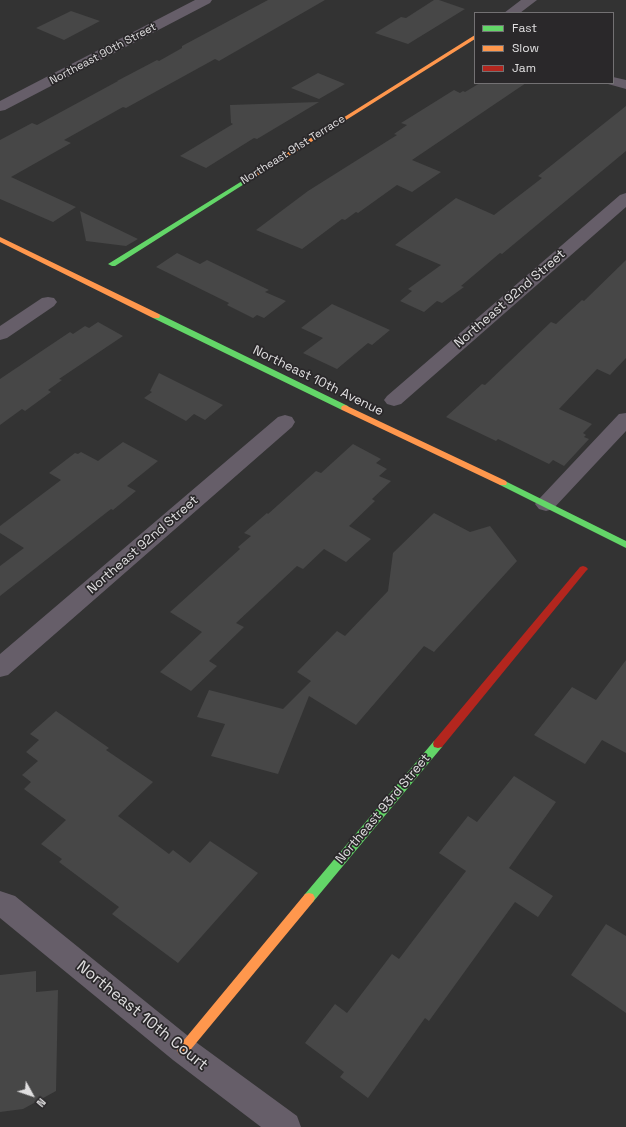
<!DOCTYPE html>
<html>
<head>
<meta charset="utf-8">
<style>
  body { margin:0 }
  #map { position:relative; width:626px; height:1127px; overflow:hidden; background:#333; font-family:"Space Grotesk",sans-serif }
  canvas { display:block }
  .legend { position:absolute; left:474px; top:12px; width:140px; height:72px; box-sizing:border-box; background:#2a282a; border:1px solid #737173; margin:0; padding:5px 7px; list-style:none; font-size:12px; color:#e0dfe0 }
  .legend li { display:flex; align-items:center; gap:8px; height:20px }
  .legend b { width:20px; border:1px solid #737173 }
  .north { position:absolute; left:12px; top:1075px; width:40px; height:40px; -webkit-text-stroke:3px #2a282a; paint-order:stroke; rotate:130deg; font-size:11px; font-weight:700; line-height:16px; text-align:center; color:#e0dfe0 }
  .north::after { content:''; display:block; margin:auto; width:14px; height:18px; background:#e0dfe0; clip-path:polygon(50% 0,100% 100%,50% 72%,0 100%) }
</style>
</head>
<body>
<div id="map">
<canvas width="626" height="1127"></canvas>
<ul class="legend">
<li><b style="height:5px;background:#63d668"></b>Fast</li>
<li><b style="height:5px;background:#ff974d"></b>Slow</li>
<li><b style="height:5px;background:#b3261e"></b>Jam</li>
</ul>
<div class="north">N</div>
</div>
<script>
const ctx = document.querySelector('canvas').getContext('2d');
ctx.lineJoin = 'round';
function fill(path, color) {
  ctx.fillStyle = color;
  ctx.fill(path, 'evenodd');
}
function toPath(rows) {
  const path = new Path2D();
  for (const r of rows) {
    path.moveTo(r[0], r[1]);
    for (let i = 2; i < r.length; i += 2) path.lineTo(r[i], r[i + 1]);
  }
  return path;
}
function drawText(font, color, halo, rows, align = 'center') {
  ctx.font = font + ' "Space Grotesk",sans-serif';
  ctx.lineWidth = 3.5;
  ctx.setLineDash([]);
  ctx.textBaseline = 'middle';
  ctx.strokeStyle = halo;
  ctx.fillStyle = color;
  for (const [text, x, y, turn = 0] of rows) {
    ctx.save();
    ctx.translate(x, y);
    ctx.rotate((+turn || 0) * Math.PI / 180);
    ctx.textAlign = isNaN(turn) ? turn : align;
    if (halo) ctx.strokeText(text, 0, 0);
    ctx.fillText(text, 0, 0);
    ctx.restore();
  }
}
const building = toPath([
  [268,0,325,0,219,61,215,59,126,108,123,107,64,140,71,143,11,177,76,207,53,222,0,199,0,140,32,123,37,125,118,81,117,81,157,60,159,61,182,48,182,46],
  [434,0,439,0,465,9,408,44,375,33,401,17,406,18],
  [71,11,100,21,64,40,36,28],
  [318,73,345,84,319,99,291,88],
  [480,83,526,83,412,160,441,172,412,192,397,185,358,213,356,212,345,220,342,219,302,249,256,230,308,191,397,135,394,134,407,125,401,123,454,90,460,93,463,91,465,92],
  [319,102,257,139,254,138,206,168,180,156,233,124,231,123,230,105],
  [626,106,626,151,502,254,500,253,461,286,464,287,442,303,437,301,424,312,400,301,412,291,408,289,441,265,395,245,456,198,494,215,542,178,538,176],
  [80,211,138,239,126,246,86,241],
  [177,253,200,264,207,260,269,290,265,292,286,301,264,318,257,315,253,318,227,305,229,303,156,267],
  [626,260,626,358,610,375,597,369,559,409,592,424,583,433,586,435,584,437,589,439,564,466,553,460,549,464,498,439,496,441,446,417,482,384,485,385,551,322,556,324,582,300,584,301],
  [332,304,390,330,372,345,368,343,337,369,303,353,323,338,301,328],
  [98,322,123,336,59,379,62,380,48,390,51,392,25,411,22,409,0,425,0,379,70,332,73,334,85,326,89,328],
  [159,373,223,405,205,420,194,414,186,421,144,398,152,392,150,391],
  [123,442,158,461,127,486,136,491,113,510,111,509,0,596,0,566,24,548,0,533,0,526,61,480,49,473,75,453,78,454,81,452,98,461],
  [353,444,381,459,376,463,387,469,379,476,391,481,372,499,375,501,349,526,371,539,346,562,324,549,303,569,297,566,236,623,244,627,209,661,217,666,191,691,160,672,202,632,170,612,240,549,238,547,251,536,244,533,267,513,268,514,316,471,321,473],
  [434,513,470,532,490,526,517,561,434,652,424,646,356,725,309,696,278,774,211,756,225,724,197,717,209,690,283,709,311,681,297,672,337,631,345,636,388,591,393,553],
  [626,660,626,753,602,740,585,764,534,735,572,687,596,700],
  [56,711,109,748,106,750,153,782,118,816,169,854,173,850,190,863,210,841,258,873,178,963,112,914,119,907,59,862,62,859,41,844,66,820,24,789,31,782,22,775,38,761,26,752,39,740,30,734],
  [514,776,556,802,509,868,553,896,538,917,515,902,429,1021,425,1018,368,1098,340,1077,344,1072,305,1043,335,1004,347,1013,392,954,399,959,466,871,439,853,468,816,477,822],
  [606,924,626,936,626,1013,571,975],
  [36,971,36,992,58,990,56,1091,23,1109,0,1112,0,975]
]);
const street = toPath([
  [195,0,212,0,210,3,5,110,0,111,0,101,195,0],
  [521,0,537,0,520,13,504,13,521,0],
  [613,77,626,80,626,89,608,84,607,83,613,83,613,77],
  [626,193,626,207,401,404,394,406,387,404,384,400,387,396,620,195,626,193],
  [48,297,54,298,57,302,54,306,7,338,0,340,0,326,42,298,48,297],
  [626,413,626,431,553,509,546,511,539,509,535,504,539,499,619,414,626,413],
  [285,415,292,417,295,422,292,427,8,675,0,677,0,654,278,417,285,415],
  [0,891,15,896,193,1040,297,1116,301,1127,261,1127,173,1060,0,918,0,891]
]);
const fast = toPath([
  [247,178,250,180,249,181,115,266,112,266,108,264,247,178],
  [153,314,159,314,348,406,349,408,348,410,342,410,153,318,153,314],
  [503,480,626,541,626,548,500,485,499,483,500,481,503,480],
  [438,740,442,741,443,744,442,747,313,902,309,903,305,902,303,898,305,894,434,741,438,740]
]);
const slow = toPath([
  [475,35,475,39,249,181,244,180,475,35],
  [0,237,159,314,160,316,159,318,153,318,0,242,0,237],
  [345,405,506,481,507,483,506,485,500,485,342,410,341,408,342,406,345,405],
  [309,893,313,894,315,898,313,902,187,1054,183,1056,179,1054,177,1050,179,1046,305,894,309,893]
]);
const jam = toPath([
  [583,566,586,567,588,569,586,571,442,747,438,748,434,747,433,744,434,741,580,567,583,566]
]);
const farStreetnames = [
  ["Northeast 90th Street",103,54,-28],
  ["Northeast 91st Terrace",293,150,-32]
];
const streetNames = [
  ["Northeast 92nd Street",510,299,-41],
  ["Northeast 10th Avenue",318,381,26],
  ["Northeast 92nd Street",143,545,-41],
  ["Northeast 93rd Street",383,809,-50]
];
const nearStreetnames = [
  ["Northeast 10th Court",142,1016,39]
];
fill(building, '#474747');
fill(street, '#665e69');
fill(fast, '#63d668');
fill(slow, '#ff974d');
fill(jam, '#b3261e');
drawText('11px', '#e0dfe0', '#2a282a', farStreetnames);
drawText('13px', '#e0dfe0', '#2a282a', streetNames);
drawText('16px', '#e0dfe0', '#2a282a', nearStreetnames);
</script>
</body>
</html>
